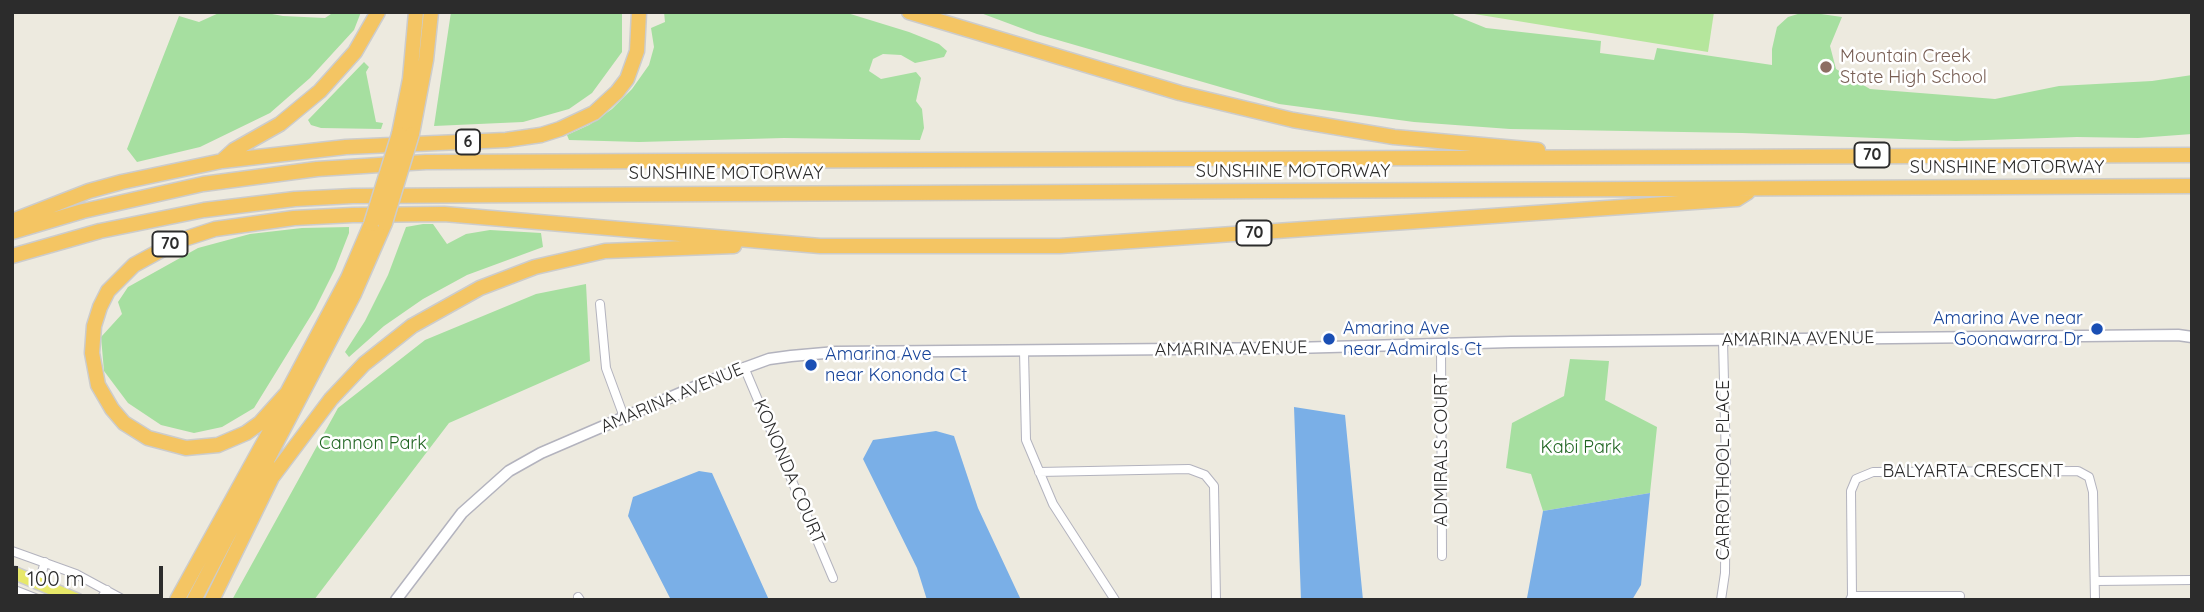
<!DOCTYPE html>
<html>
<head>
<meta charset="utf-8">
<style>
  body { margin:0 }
  #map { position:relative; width:2204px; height:612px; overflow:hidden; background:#edeadf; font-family:Quicksand,sans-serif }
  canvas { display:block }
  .frame { position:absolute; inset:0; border:14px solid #2c2c2c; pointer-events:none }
  .scale { position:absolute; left:14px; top:566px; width:149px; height:32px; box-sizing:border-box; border:4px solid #2c2c2c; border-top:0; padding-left:9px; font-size:21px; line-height:24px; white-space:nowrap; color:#2c2c2c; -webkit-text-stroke:5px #fff; paint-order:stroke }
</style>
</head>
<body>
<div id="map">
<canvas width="2204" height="612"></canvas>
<div class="frame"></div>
<div class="scale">100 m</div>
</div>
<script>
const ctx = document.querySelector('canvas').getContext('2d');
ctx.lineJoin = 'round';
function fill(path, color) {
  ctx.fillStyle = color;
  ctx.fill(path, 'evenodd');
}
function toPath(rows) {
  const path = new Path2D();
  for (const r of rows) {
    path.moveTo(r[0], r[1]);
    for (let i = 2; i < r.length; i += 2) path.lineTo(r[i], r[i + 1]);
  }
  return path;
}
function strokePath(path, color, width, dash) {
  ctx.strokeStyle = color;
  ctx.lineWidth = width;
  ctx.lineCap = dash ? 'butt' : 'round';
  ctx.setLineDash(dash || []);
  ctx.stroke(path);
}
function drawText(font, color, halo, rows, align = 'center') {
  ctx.font = font + ' Quicksand,sans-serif';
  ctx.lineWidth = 5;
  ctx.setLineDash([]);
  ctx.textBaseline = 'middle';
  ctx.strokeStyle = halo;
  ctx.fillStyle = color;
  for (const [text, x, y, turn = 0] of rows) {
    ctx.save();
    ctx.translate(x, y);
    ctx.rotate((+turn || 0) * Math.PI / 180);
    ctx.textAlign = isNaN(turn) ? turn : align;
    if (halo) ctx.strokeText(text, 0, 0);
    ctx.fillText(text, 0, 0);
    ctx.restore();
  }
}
const green = toPath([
  [221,12,261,12,283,16,325,18,334,12,361,12,354,30,310,78,270,113,200,147,137,162,127,149,179,16,199,22],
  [451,12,622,12,622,52,592,93,569,109,523,122,434,126],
  [664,12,844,12,909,32,939,44,947,51,944,57,915,63,901,55,883,54,873,59,869,71,881,79,916,72,921,78,916,101,922,109,924,128,920,140,784,138,639,142,569,140,567,135,589,125,612,109,632,89,649,65,654,47,651,28,665,22],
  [978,12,1452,12,1454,15,1486,28,1601,41,1600,53,1654,60,1657,48,1772,65,1772,49,1777,27,1788,17,1801,13,1814,13,1842,17,1830,46,1836,69,1870,89,1995,99,2059,86,2152,81,2192,75,2192,134,2138,138,2077,137,1956,141,1742,133,1510,129,1414,122,1279,104,1037,34],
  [364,62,369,67,366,72,376,122,383,123,381,129,321,128,311,125,308,120],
  [423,224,433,224,447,244,466,234,490,230,541,233,543,247,467,275,423,299,384,326,349,357,345,352,365,321,388,275,406,227],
  [349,227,349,233,335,269,315,309,254,408,222,427,194,433,161,425,128,403,104,371,101,337,122,314,118,302,128,287,198,248,250,234,302,228],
  [586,284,590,361,449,423,314,600,232,600,338,408,425,340,536,294],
  [1570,359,1609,361,1605,400,1657,427,1650,493,1543,511,1531,474,1506,468,1512,423,1564,396]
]);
const pitch = toPath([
  [1462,12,1714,12,1708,52]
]);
const water = toPath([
  [1294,407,1345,415,1363,600,1301,600],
  [936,431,954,436,978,508,1021,600,927,600,917,568,863,459,873,440],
  [699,471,712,473,769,600,671,600,628,516,633,497],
  [1650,493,1641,585,1632,600,1525,600,1527,598,1543,511]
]);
const street = toPath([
  [600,304,606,368,624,417],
  [1441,344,1442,556],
  [1024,351,1026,440,1053,504,1115,600],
  [744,367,833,578],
  [1039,472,1189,469,1205,475,1214,486,1216,600],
  [12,551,76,574,124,600],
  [2095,581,2192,580],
  [39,582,45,562],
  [12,589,40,600],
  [1852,596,1960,596],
  [578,597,580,600],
  [100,600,107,590],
  [1721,600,1725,573,1726,465,1723,340],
  [1850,600,1852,596,1851,491,1856,479,1873,472,2078,471,2089,477,2093,492,2095,600]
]);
const secondary = toPath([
  [396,600,462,513,509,471,541,453,706,382,769,359,791,356,836,352,1293,348,1511,342,2178,335,2192,337]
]);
const primary = toPath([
  [12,572,78,600]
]);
const highway = toPath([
  [909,12,1180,93,1293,120,1394,137,1538,150],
  [399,134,410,79,416,12],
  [412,134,426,60,431,12],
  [223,160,234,150,280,124,320,91,355,52,378,12],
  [12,221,89,191,122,182,222,161,346,147,506,140,541,135,560,129,594,113,617,92,627,79,637,51,639,12],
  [12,232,83,211,203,184,317,169,426,162,2192,155],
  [12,256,100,231,204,210,295,199,353,196,2192,186],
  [287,393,260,423,246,433,218,445,186,448,148,438,124,423,112,409,98,385,92,353,94,326,100,307,108,291,134,265,178,241,215,229,294,218,353,215,444,214,820,246,1060,246,1737,199,1748,192],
  [273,476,331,399,364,364,412,326,480,288,535,267,605,251,734,246],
  [177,600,280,413,287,393,348,278,371,224],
  [194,600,354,294,385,223],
  [212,600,276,469]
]);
const highwayBridge = toPath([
  [385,223,412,134],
  [371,224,399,134]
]);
const markers = [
  [1826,67,7,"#8d6e63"],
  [2097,329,7,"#1a4fb4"],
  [1329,339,7,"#1a4fb4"],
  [811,365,7,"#1a4fb4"]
];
const shields = [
  [468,142,24],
  [1872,155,35],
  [1254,233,35],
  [170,244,35]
];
const shieldNames = [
  ["6",468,142],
  ["70",1872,155],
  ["70",1254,233],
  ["70",170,244]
];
const educationNames = [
  ["Mountain Creek",1840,57],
  ["State High School",1840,78]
];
const streetNames = [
  ["SUNSHINE MOTORWAY",2007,168],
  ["SUNSHINE MOTORWAY",1293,172],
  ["SUNSHINE MOTORWAY",726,174],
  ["AMARINA AVENUE",1798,339,-1],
  ["AMARINA AVENUE",1231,349,-1],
  ["AMARINA AVENUE",672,398,-23],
  ["ADMIRALS COURT",1442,450,-90],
  ["CARROTHOOL PLACE",1724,470,-90],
  ["KONONDA COURT",789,472,67],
  ["BALYARTA CRESCENT",1973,472]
];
const transitNames = [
  ["Amarina Ave near",2083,319,"right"],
  ["Goonawarra Dr",2083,340,"right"],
  ["Amarina Ave",1343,329],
  ["near Admirals Ct",1343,350],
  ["Amarina Ave",825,355],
  ["near Kononda Ct",825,376]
];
const parkNames = [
  ["Cannon Park",373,444],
  ["Kabi Park",1581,448]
];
fill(green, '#a6dfa0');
fill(pitch, '#b5e69c');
fill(water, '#7aafe7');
strokePath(street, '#b3b3be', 10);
strokePath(secondary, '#b3b3be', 13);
strokePath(primary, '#ccc', 15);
strokePath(highway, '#ccc', 17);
strokePath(street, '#fff', 8);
strokePath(secondary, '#fff', 10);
strokePath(primary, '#e7e869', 12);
strokePath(highway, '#f4c563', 14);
strokePath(highwayBridge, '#ccc', 17, []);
strokePath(highwayBridge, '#f4c563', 14);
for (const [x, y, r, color] of markers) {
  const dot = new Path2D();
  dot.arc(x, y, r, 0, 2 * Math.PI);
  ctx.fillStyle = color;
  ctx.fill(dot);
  strokePath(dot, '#fff', 2.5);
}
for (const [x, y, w] of shields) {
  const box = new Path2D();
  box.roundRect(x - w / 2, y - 12.5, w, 25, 5);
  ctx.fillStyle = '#fff';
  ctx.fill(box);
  strokePath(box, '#2c2c2c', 2);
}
drawText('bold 16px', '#2c2c2c', null, shieldNames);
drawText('18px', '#785e54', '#fff', educationNames, 'left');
drawText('18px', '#2c2c2c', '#fff', streetNames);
drawText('18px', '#164399', '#fff', transitNames, 'left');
drawText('18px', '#206522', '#fff', parkNames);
</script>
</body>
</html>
